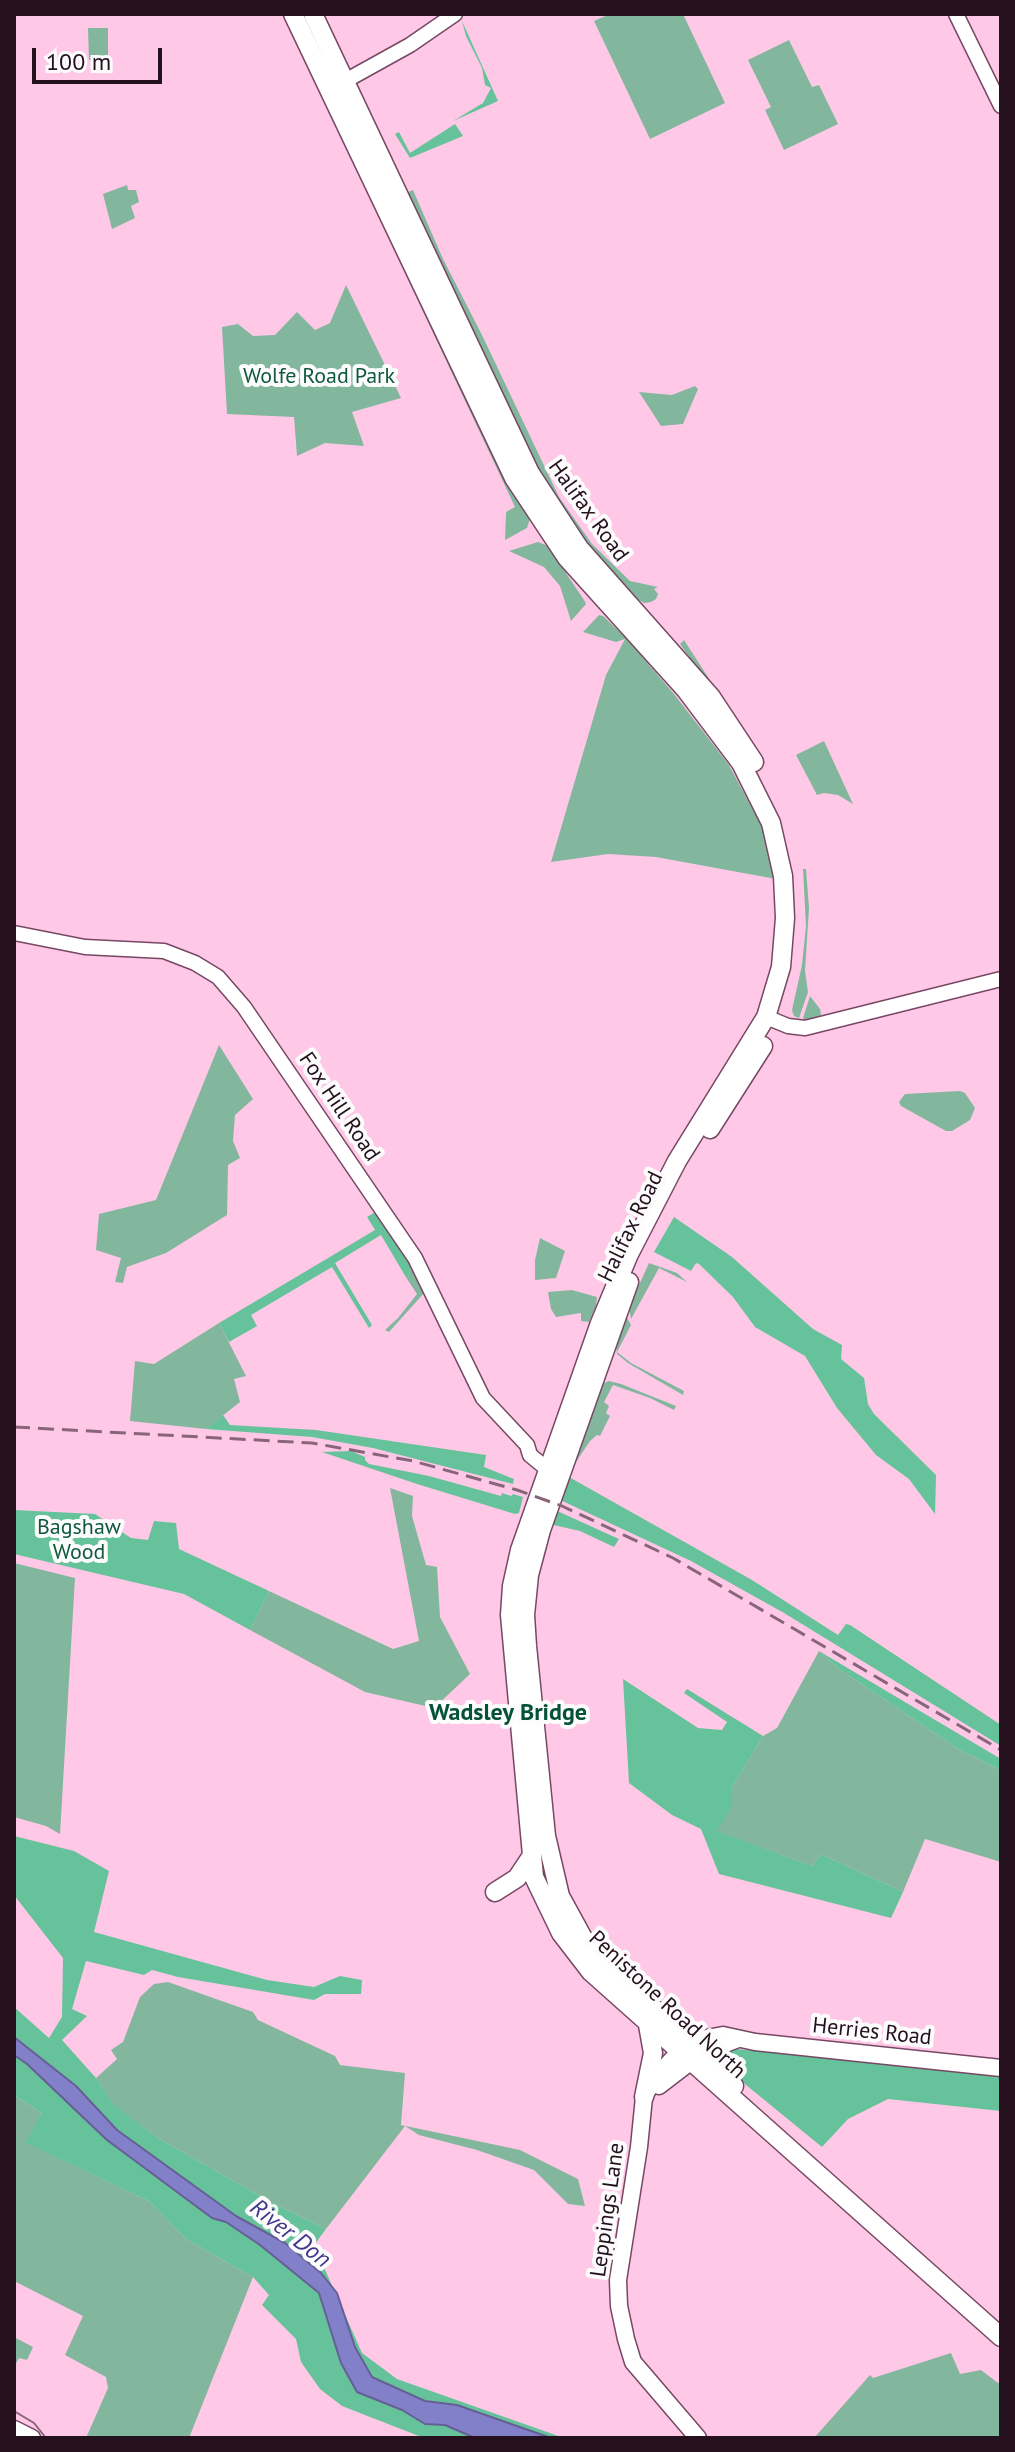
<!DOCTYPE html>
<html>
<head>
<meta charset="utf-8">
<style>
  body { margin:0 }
  #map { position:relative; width:1015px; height:2452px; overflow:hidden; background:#ffc8e7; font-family:"PT Sans",sans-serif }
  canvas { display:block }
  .frame { position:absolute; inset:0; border:16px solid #24111d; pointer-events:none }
  .scale { position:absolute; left:32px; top:48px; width:130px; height:36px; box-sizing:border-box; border:4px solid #24111d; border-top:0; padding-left:10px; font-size:24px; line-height:28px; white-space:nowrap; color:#24111d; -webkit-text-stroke:6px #fcfcfc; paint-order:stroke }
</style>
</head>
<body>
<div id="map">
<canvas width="1015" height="2452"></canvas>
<div class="frame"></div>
<div class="scale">100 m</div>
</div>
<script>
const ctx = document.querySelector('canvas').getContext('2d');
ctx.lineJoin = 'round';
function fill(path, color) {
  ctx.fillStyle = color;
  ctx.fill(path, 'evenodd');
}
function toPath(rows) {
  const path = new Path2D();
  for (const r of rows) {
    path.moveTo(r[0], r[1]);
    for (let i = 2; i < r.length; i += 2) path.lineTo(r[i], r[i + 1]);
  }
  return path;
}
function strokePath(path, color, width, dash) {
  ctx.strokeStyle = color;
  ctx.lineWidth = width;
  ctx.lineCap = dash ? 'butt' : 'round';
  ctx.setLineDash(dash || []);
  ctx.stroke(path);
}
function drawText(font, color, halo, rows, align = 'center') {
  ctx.font = font + ' "PT Sans",sans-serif';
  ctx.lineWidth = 8;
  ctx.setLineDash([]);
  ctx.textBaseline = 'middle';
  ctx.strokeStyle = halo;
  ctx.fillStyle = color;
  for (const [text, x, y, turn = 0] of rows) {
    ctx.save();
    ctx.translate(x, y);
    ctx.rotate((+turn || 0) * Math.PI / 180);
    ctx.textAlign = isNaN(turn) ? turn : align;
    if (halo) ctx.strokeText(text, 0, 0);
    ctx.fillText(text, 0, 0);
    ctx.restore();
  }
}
const green = toPath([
  [610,14,683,14,725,103,650,139,594,21],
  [88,28,108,28,108,60,89,60],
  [789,40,812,87,819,85,838,124,784,150,765,110,771,107,748,60],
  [127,185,128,190,136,190,139,202,131,206,135,218,112,229,103,194],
  [413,190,443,259,482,335,559,497,592,544,630,581,658,587,654,589,658,594,656,599,651,602,644,603,636,598,634,600,558,512,406,193],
  [373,205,382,216,530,519,527,528,505,540,506,512,515,507],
  [346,285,401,398,352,412,364,446,325,443,297,456,294,417,227,414,222,327,238,324,253,336,275,335,297,312,315,330,330,323],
  [695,386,698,389,683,424,661,426,639,392,672,395],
  [538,542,548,546,584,600,586,604,571,621,560,586,544,567,509,551],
  [599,615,603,616,626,638,674,694,729,765,764,831,776,879,656,857,608,854,551,862,606,675,625,639,616,642,583,632],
  [684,640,715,688,713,691,680,644],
  [824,741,853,804,838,795,824,793,817,795,796,755],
  [803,869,806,869,809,908,805,971,808,992,799,1018,794,1016,792,1010,802,965,806,926],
  [810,996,820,1009,821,1015,812,1020,805,1020,803,1018],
  [219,1045,253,1099,235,1115,233,1141,240,1158,228,1165,227,1215,166,1253,127,1267,123,1283,115,1282,121,1258,96,1250,99,1214,156,1200],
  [960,1091,965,1093,975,1108,970,1120,952,1131,946,1131,901,1106,899,1102,905,1094],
  [540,1238,565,1251,556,1278,535,1280,535,1260],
  [402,1246,425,1292,389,1332,385,1330,398,1318,417,1294,407,1279,411,1268],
  [649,1263,677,1273,687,1282,659,1268,631,1319,629,1307],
  [572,1290,597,1297,596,1306,589,1322,581,1321,581,1313,556,1317,551,1309,548,1292],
  [626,1316,631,1325,617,1352,631,1363,684,1391,683,1395,628,1363,617,1354,616,1346],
  [219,1323,246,1376,234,1379,240,1402,206,1429,130,1421,135,1361,154,1364],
  [609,1381,621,1384,676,1406,674,1410,650,1398,613,1385,604,1402,609,1406,606,1413,610,1416,600,1436,597,1435,590,1441,576,1462,574,1456,604,1383],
  [390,1488,413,1496,412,1516,426,1565,437,1567,440,1617,470,1674,434,1708,365,1692,250,1630,269,1591,393,1649,419,1641],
  [14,1563,75,1578,60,1834,46,1826,14,1817],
  [819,1651,842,1671,963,1752,1001,1770,1001,1862,925,1839,903,1892,821,1854,812,1866,716,1831,730,1808,731,1789,763,1736,777,1728],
  [168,1982,253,2012,258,2020,335,2056,340,2065,405,2073,401,2125,520,2150,578,2179,585,2206,568,2204,534,2170,477,2150,419,2135,405,2126,326,2229,267,2200,156,2137,113,2105,96,2078,117,2059,111,2050,123,2042,140,1997,154,1984],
  [14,2095,41,2113,27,2143,149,2201,186,2239,253,2277,189,2438,86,2438,108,2388,106,2377,65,2355,83,2316,14,2281],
  [14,2337,33,2347,27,2360,19,2358,14,2367],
  [951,2353,960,2374,981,2370,998,2383,1001,2381,1001,2438,814,2438,870,2375,873,2378]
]);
const forest = toPath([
  [462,21,498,101,453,121,483,103,491,88,485,85,482,68,466,36],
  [455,124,463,136,410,158,395,134,399,132,410,153],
  [377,1211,402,1246,411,1268,407,1279,381,1235,335,1263,372,1325,369,1328,332,1267,251,1315,257,1326,229,1342,219,1323,375,1230,367,1217],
  [674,1217,732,1257,813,1329,842,1345,841,1359,864,1378,868,1404,874,1414,936,1475,935,1514,909,1479,876,1455,837,1408,805,1356,755,1327,733,1297,699,1264,696,1263,691,1271,654,1252],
  [223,1415,230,1425,316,1430,486,1455,484,1467,514,1479,513,1484,373,1448,312,1437,206,1429],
  [351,1451,365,1457,365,1460,369,1464,429,1476,501,1496,502,1493,511,1496,513,1494,523,1497,519,1513,515,1514,417,1484,322,1452],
  [569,1477,752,1580,838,1635,846,1624,850,1625,1001,1725,1001,1746,784,1613,691,1561,556,1498,562,1481],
  [14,1510,95,1514,131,1538,148,1540,154,1521,176,1523,179,1549,269,1591,250,1630,184,1594,14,1554],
  [555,1510,619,1539,614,1547,580,1531,549,1524],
  [819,1651,1001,1759,1001,1770,963,1752,842,1671],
  [623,1679,698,1728,722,1730,727,1722,684,1693,687,1689,763,1736,731,1789,731,1808,717,1831,812,1866,821,1854,903,1892,891,1918,719,1874,701,1829,672,1815,629,1783],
  [14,1836,74,1851,109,1871,94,1932,267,1980,314,1987,340,1976,362,1980,361,1994,325,1994,314,2000,178,1977,152,1970,144,1975,86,1961,72,2009,87,2016,62,2040,96,2078,113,2104,156,2137,267,2200,326,2229,314,2245,362,2353,397,2379,564,2438,424,2438,342,2406,320,2389,301,2362,296,2339,262,2305,269,2295,253,2277,186,2239,149,2201,26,2143,41,2113,14,2095,14,2007,49,2038,62,2017,63,1958,14,1895],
  [737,2049,1001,2077,1001,2111,888,2099,848,2119,822,2147,724,2067,720,2059,726,2050]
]);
const water = toPath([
  [14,2037,76,2086,117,2130,236,2216,285,2243,321,2273,337,2293,355,2347,372,2377,425,2401,457,2405,551,2438,475,2438,445,2425,425,2424,402,2410,357,2392,341,2363,319,2293,260,2245,226,2222,212,2218,107,2140,27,2064,14,2055,14,2037]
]);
const secondary = toPath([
  [956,14,1001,106],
  [336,86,410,45,455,14],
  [14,933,85,947,164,951,195,963,218,977,244,1007,415,1258,483,1398,527,1445,530,1455,547,1469],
  [766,1017,788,1026,805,1028,1001,979]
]);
const primary = toPath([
  [659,2086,702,2053,738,2039],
  [14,2429,32,2438],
  [698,2438,633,2362,626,2339,619,2306,618,2280,639,2147,644,2097,653,2080,679,2052,696,2040,723,2035,755,2042,1001,2068]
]);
const highway = toPath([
  [293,14,514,478,567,558,686,690,741,763,771,823,783,876,785,918,781,967,766,1017,677,1161,629,1254,600,1323,520,1550,512,1586,510,1615,534,1877,561,1933,591,1972,1001,2337],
  [313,14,530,473,579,548,711,697,754,762],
  [710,1129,763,1046],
  [629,1282,541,1530,529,1575,525,1615,527,1646,546,1836,560,1896,589,1949,616,1977,682,2032,734,2086],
  [495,1892,517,1878,531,1857],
  [644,2097,653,2053,648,2025]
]);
const tram = toPath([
  [14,2411,34,2423,46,2438]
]);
const rail = toPath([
  [14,1427,312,1443,413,1461,517,1490,562,1506,673,1558,1001,1750]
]);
const parkNames = [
  ["Wolfe Road Park",319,377],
  ["Bagshaw",79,1528],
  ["Wood",79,1553]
];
const streetNames = [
  ["Halifax Road",588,511,54],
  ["Fox Hill Road",339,1107,56],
  ["Halifax Road",631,1227,-64],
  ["Penistone Road North",667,2005,43],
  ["Herries Road",872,2032,6],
  ["Leppings Lane",608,2210,-82]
];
const neighbourhoodNames = [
  ["Wadsley Bridge",508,1713]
];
const waterNames = [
  ["River Don",290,2234,38]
];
fill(green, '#82b79e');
fill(forest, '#66c29a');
fill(water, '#8280c8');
strokePath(water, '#665f95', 2);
strokePath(secondary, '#764863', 17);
strokePath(primary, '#764863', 19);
strokePath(highway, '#764863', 21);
strokePath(secondary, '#fff', 14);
strokePath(primary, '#fff', 16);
strokePath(highway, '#fff', 18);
strokePath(tram, '#89657a', 2);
strokePath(rail, '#89657a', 3, [16, 8]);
drawText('22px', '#10593f', '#fcfcfc', parkNames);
drawText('22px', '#24111d', '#fcfcfc', streetNames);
drawText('bold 24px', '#065239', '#fcfcfc', neighbourhoodNames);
drawText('italic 24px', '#41378c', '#fcfcfc', waterNames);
</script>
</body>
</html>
